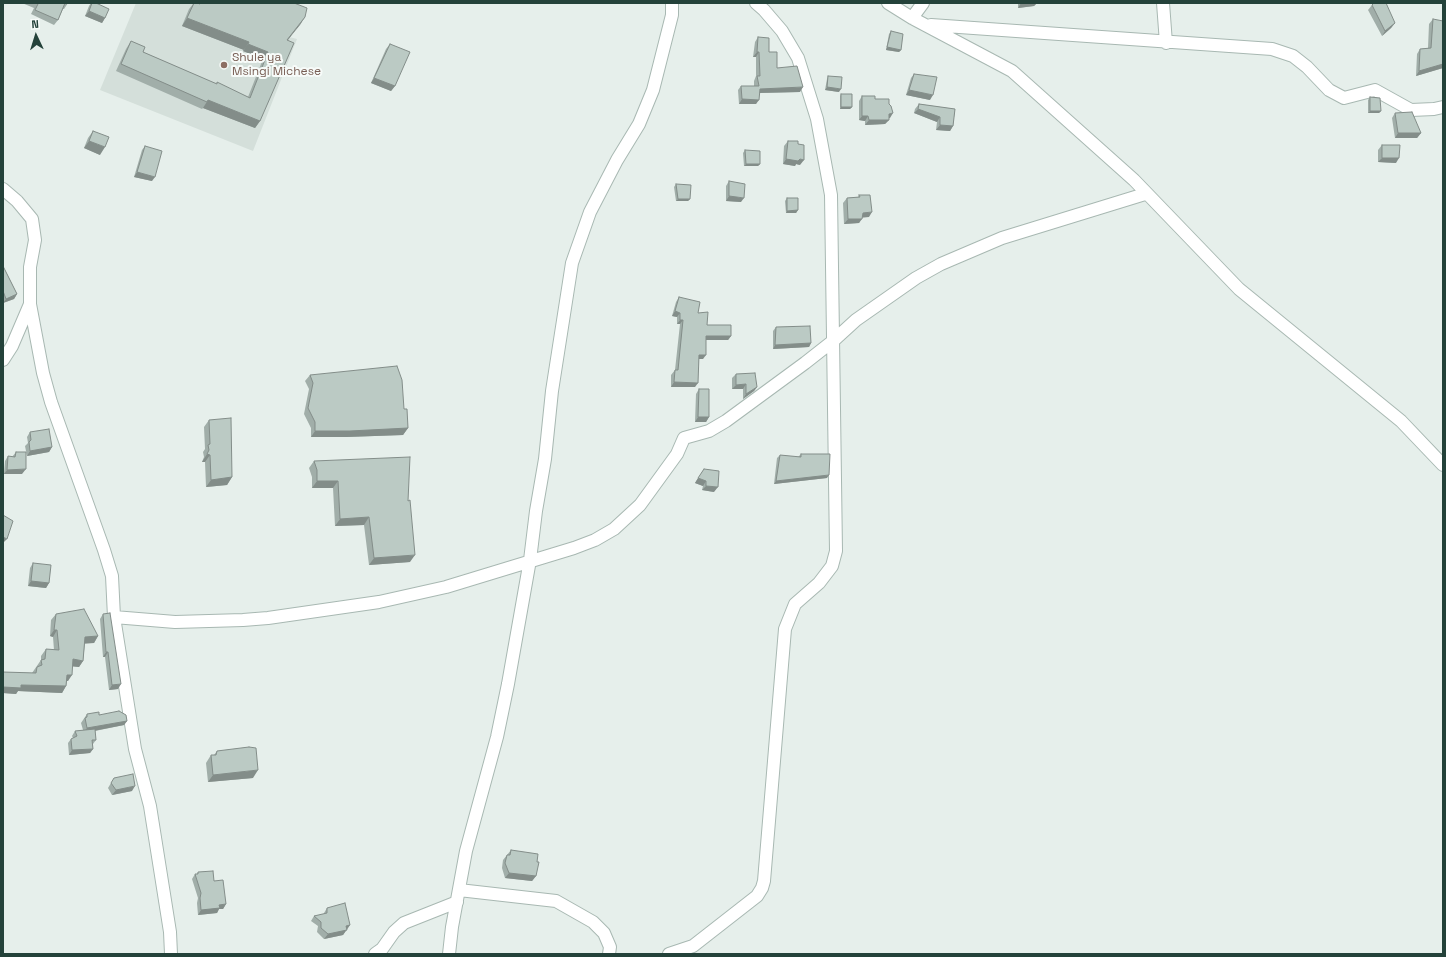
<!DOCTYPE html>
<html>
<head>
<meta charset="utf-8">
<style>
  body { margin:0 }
  #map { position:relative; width:1446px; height:957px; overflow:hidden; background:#e6efeb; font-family:"Space Grotesk",sans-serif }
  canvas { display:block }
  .frame { position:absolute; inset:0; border:4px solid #24423a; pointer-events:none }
  .north { position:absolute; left:16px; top:16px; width:40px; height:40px; -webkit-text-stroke:3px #f7fbf9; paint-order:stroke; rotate:356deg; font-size:11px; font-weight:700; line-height:16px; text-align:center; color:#24423a }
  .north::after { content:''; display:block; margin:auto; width:14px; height:18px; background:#24423a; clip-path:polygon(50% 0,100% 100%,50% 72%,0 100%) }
</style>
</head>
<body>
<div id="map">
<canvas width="1446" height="957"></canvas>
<div class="frame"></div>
<div class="north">N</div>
</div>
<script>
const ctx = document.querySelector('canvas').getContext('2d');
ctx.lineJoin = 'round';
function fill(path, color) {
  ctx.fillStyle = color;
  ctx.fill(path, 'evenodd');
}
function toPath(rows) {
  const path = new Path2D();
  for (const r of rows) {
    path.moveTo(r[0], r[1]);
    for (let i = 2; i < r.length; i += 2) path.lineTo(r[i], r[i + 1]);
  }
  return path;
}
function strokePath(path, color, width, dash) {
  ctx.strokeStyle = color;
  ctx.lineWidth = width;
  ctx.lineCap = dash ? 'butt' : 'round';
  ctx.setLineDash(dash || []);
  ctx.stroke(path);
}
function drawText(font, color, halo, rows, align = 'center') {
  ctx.font = font + ' "Space Grotesk",sans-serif';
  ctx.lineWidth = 4;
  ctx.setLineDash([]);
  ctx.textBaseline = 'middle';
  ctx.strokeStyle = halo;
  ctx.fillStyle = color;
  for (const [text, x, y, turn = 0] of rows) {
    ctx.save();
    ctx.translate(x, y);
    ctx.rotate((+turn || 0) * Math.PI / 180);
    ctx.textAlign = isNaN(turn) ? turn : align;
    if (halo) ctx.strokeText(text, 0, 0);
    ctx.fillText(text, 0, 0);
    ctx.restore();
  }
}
const built = toPath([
  [136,3,194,3,263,30,297,39,253,151,100,90]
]);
const street = toPath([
  [888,3,912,18,1012,71,1134,180,1239,289,1401,421,1443,465],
  [1163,3,1166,43],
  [912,18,923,3],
  [931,25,1272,49,1293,56,1307,67,1329,90,1344,98,1375,90,1411,110,1434,109,1443,107],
  [3,189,17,201,32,219,35,240,30,267,30,304,43,373,51,402,104,550,112,576,114,617,135,749,150,806,170,932,171,954],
  [3,360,12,346,30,304],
  [114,617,175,622,243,620,268,618,379,602,446,587,574,548,595,540,614,529,640,505,677,454,684,438,709,431,726,421,805,363,833,341,856,320,916,278,941,264,1002,238,1145,194,1148,195],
  [459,890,556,901,593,922,604,933,610,947,609,954],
  [375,954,382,949,394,932,404,923,457,902],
  [449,954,452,927,466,851,497,737,508,684,530,560,536,511,545,459,552,391,572,263,590,212,617,160,639,124,653,90,672,15,672,3],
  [669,954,693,946,757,896,762,888,764,881,785,629,795,604,819,583,832,566,836,551,831,195,817,119,798,58,782,31,764,10,756,3]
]);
const wall = toPath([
  [22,3,68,3,64,9,63,9,58,20,54,25,31,14,34,8],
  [91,3,96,3,105,18,102,23,85,16,89,6],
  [194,3,200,4,305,17,288,40,260,121,255,128,203,108,202,109,116,71,126,49,131,41,143,52,216,84,248,97,263,59,243,51,244,50,182,26,189,9],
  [1018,3,1037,3,1034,6,1018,8],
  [1372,5,1395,23,1391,28,1382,36,1368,10],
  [1433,19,1443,68,1416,76,1417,54,1420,49,1428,48,1429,24],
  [891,31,901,50,899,52,886,50,889,34],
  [758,37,769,52,777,68,800,92,760,93,756,104,739,104,738,90,741,86,754,86,754,81,756,76,756,57,753,57,755,42],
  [390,44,395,86,391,91,371,83,386,49],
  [914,74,930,100,906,95,911,78],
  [828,76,839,92,825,90,827,79],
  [841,94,852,107,850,109,840,109,840,96],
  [862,96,875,99,890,118,889,118,889,120,885,124,865,125,865,121,859,120,859,101],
  [1370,97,1381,111,1379,113,1368,113,1368,100],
  [919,104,955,109,953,126,950,131,936,130,937,122,914,113,915,109],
  [1395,113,1421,133,1417,138,1395,138,1392,118],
  [93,131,100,155,84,148,88,138],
  [788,141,800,165,796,164,795,166,783,164,784,146],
  [1382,145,1396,163,1378,162,1378,150],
  [145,146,152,181,134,177,142,150],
  [745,150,760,164,758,166,744,166,743,153],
  [729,181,741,202,726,201,726,186],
  [676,184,690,199,688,201,676,201,674,187],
  [859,195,869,217,862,217,859,223,844,224,843,203,847,198,858,197],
  [787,198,798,210,796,213,786,213,785,201],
  [3,266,17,294,14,299,3,303],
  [679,297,698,313,707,325,731,336,728,340,706,340,703,359,699,359,695,387,671,387,671,375,675,370,680,324,677,324,677,317,672,316,676,302],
  [776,327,811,343,809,347,773,349,773,331],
  [736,374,757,387,754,391,743,399,743,389,732,389,732,378],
  [310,375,404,409,408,428,403,435,346,437,311,437,311,428,304,414,309,389,305,381],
  [699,389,709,417,706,422,695,422,696,394],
  [209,420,232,477,227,485,206,487,205,462,202,462,204,457,203,452,205,449,204,427],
  [30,432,52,447,49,452,27,456,25,446,28,443,27,437],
  [16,452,22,474,4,474,5,461,8,456,12,457],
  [801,454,827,478,774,484,777,458,780,455,798,457],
  [314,461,408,501,410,562,369,565,364,525,335,526,333,488,312,488,312,477,309,468],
  [704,469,714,492,702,490,703,486,695,483],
  [33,563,49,583,46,588,28,586,30,568],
  [56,614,98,636,94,643,85,643,83,661,79,667,72,666,68,681,67,681,66,686,62,693,18,691,16,694,3,693,3,672,32,673,41,660,41,656,46,649,54,650,53,637,50,636,51,620],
  [103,614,118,689,109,690,105,657,103,657,100,619],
  [87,714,99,715,127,721,124,725,95,731,96,740,93,744,93,749,90,753,69,755,68,743,71,739,73,738,72,736,75,731,83,730,81,723],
  [217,751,253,778,208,782,206,763,211,755,214,755],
  [114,778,132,791,112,795,108,788],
  [511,850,537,862,536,876,532,881,505,878,502,868,503,860],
  [198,872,214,881,226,904,223,909,219,909,217,913,198,915,197,903,198,898,192,879,195,874,197,874],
  [327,908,350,925,343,935,324,939,317,932,318,926,311,921,314,916,324,914,324,913]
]);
const shadedWall = toPath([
  [360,3,378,3,377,4],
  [1021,3,1037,3,1034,6,1018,8],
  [89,11,105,18,102,23,85,16],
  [305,17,300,25,282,47,287,40],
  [187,18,249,42,244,50,182,26],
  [1395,23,1391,28,1382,36,1385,31],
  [248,44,268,52,263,59,243,51],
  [887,47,901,50,899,52,886,50],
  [757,52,759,52,756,57,753,57],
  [1443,64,1443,68,1416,76,1419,71],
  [374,78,395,86,391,91,371,83],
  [803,87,800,92,757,93,760,89],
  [827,87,841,89,839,92,825,90],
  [909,90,933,95,930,100,906,95],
  [742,99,759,100,756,104,739,104],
  [208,100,260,121,255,128,203,108],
  [841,107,852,107,850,109,840,109],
  [918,109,940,117,937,122,914,113],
  [1370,111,1381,111,1379,113,1368,113],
  [893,113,890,118,885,119,889,114],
  [862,116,868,116,865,121,859,120],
  [869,120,889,120,885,124,865,125],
  [940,125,953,126,950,131,936,130],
  [1398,133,1421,133,1417,138,1395,138],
  [89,141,105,147,100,155,84,148],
  [1382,158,1399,158,1396,163,1378,162],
  [786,159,800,159,804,160,800,165,796,164,795,166,783,164],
  [746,164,760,164,758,166,744,166],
  [137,172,155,177,152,181,134,177],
  [729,196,744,198,741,202,726,201],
  [678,199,690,199,688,201,676,201],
  [798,210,796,213,786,213,787,211],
  [872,212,869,217,859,218,863,213],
  [848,219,862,219,859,223,844,224],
  [17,294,14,299,3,303,6,299],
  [675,311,680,313,677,317,672,316],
  [680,320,683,320,680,324,677,324],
  [706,336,731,336,728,340,703,340],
  [811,343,809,347,773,349,775,345],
  [699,355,706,355,703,359,696,359],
  [674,382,698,383,695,387,671,387],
  [746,384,743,389,732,389,736,385],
  [757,387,754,391,743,399,746,394],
  [698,417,709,417,706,422,695,422],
  [408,428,403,435,346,437,311,437,315,431],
  [52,447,49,452,27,456,30,451],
  [207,454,210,455,205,462,202,462],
  [26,469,22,474,4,474,7,470],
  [829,475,827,478,774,484,776,481],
  [232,477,227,485,206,487,211,480],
  [698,478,706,481,703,486,695,483],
  [317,481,338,481,333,488,312,488],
  [706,486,718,487,714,492,702,490],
  [369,517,364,525,335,526,340,519],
  [3,537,7,539,3,543],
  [415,555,410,562,369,565,374,558],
  [31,581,49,583,46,588,28,586],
  [54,630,57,630,53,637,50,636],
  [98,636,94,643,81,644,85,637],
  [106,652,108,652,105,657,103,657],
  [73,659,83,661,79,667,68,666],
  [67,675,72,675,68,681,62,681],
  [121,684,118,689,109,690,112,685],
  [21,685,66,686,62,693,18,691,16,694,3,693,3,687],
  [127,721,124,725,83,733,87,728],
  [93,749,90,753,69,755,72,750],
  [258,770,253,778,208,782,213,775],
  [135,786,132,791,112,795,116,790],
  [509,873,536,876,532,881,505,878],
  [226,904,223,909,219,909,217,913,198,915,201,910,219,905],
  [350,925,343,935,324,939,328,934,346,926]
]);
const building = toPath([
  [36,3,68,3,67,4,65,3,58,20,35,10,38,4,36,3],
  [92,3,96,3,109,9,105,18,89,11,92,3],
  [194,3,197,3,200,4,201,3,294,3,307,8,305,17,287,40,294,43,260,121,208,100,207,102,121,64,131,41,145,47,143,52,217,84,217,82,250,98,268,52,248,44,249,42,187,18,194,3],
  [1374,3,1386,3,1395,23,1385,31,1372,5,1374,3],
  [1433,19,1443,21,1443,64,1419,71,1420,49,1431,48,1433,19],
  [891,31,903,34,901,50,887,47,891,31],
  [758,37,769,38,769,52,777,52,777,68,797,66,803,87,760,89,759,100,742,99,741,86,759,86,757,76,760,76,759,52,757,52,758,37],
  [390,44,410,52,395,86,374,78,390,44],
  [914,74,937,77,933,95,909,90,914,74],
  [828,76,842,77,841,89,827,87,828,76],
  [841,94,852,94,852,107,841,107,841,94],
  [862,96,875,96,875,99,889,99,889,104,891,106,893,113,889,114,889,120,869,120,868,116,862,116,862,96],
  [1370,97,1380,98,1381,111,1370,111,1370,97],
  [919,104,955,109,953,126,940,125,940,117,918,109,919,104],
  [1412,112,1421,133,1398,133,1395,113,1412,112],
  [93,131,109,137,105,147,89,141,93,131],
  [788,141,798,141,798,144,804,145,804,160,800,159,798,161,786,159,788,141],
  [1382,145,1400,145,1399,158,1382,158,1382,145],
  [145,146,162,151,155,177,137,172,145,146],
  [745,150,760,151,760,164,746,164,745,150],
  [729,181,745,184,744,198,729,196,729,181],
  [676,184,691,185,690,199,678,199,676,184],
  [859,195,870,195,872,212,863,213,862,219,848,219,847,198,860,197,859,195],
  [787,198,798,198,798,210,787,211,787,198],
  [3,266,17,294,6,299,3,291,3,266],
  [679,297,700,302,698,313,708,312,707,325,731,325,731,336,706,336,706,355,699,355,698,383,674,382,675,370,678,370,683,320,680,320,680,313,675,311,679,297],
  [810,326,811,343,775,345,776,327,810,326],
  [397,366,402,380,404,409,407,409,408,428,350,431,315,431,315,422,308,408,313,383,310,375,397,366],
  [755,373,757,387,746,394,746,384,736,385,736,374,755,373],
  [699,389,709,389,709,417,698,417,699,389],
  [231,418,232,477,211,480,210,455,207,454,209,450,208,445,210,444,209,420,231,418],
  [49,429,52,447,30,451,29,442,31,440,30,432,49,429],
  [16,452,26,452,26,469,7,470,8,456,15,457,16,452],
  [801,454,830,454,829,475,776,481,780,455,801,457,801,454],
  [410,457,408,501,410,500,415,555,374,558,369,517,340,519,338,481,317,481,317,470,314,461,410,457],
  [704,469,719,471,718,487,706,486,706,481,698,478,704,469],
  [3,515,13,521,7,539,3,537,3,515],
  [33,563,51,565,49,583,31,581,33,563],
  [84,609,98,636,85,637,83,661,73,659,72,675,67,675,66,686,21,685,21,688,3,687,3,672,36,673,37,667,42,665,41,660,45,659,46,649,59,650,57,630,54,630,56,614,84,609],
  [110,613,121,684,112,685,108,652,106,652,103,614,110,613],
  [119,711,126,715,127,721,87,728,85,718,87,717,87,714,99,712,99,715,119,711],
  [95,729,96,740,92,740,93,749,72,750,71,739,77,736,75,731,95,729],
  [249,747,256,748,258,770,213,775,211,755,216,755,217,751,249,747],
  [133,774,135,786,116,790,111,783,114,778,133,774],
  [511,850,538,854,537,862,539,862,536,876,509,873,505,863,507,855,510,855,511,850],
  [213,871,214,881,223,880,226,904,219,905,220,908,201,910,200,898,201,893,195,874,198,874,198,872,213,871],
  [345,903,350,925,346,926,347,930,328,934,321,928,321,922,314,916,327,913,327,908,345,903]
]);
const markers = [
  [224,65,4,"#8d6e63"]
];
const educationNames = [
  ["Shule ya",232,58],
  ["Msingi Michese",232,72]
];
fill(built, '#d4dfda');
strokePath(street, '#a8b8b2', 14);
strokePath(street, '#fff', 12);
fill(wall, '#a1aea9');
fill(shadedWall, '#838d89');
fill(building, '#bbcac4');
strokePath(building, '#838d89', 1);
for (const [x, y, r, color] of markers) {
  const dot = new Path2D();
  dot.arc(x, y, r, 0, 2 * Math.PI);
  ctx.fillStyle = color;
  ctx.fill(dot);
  strokePath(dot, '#f7fbf9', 1.5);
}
drawText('12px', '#785e54', '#f7fbf9', educationNames, 'left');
</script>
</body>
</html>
